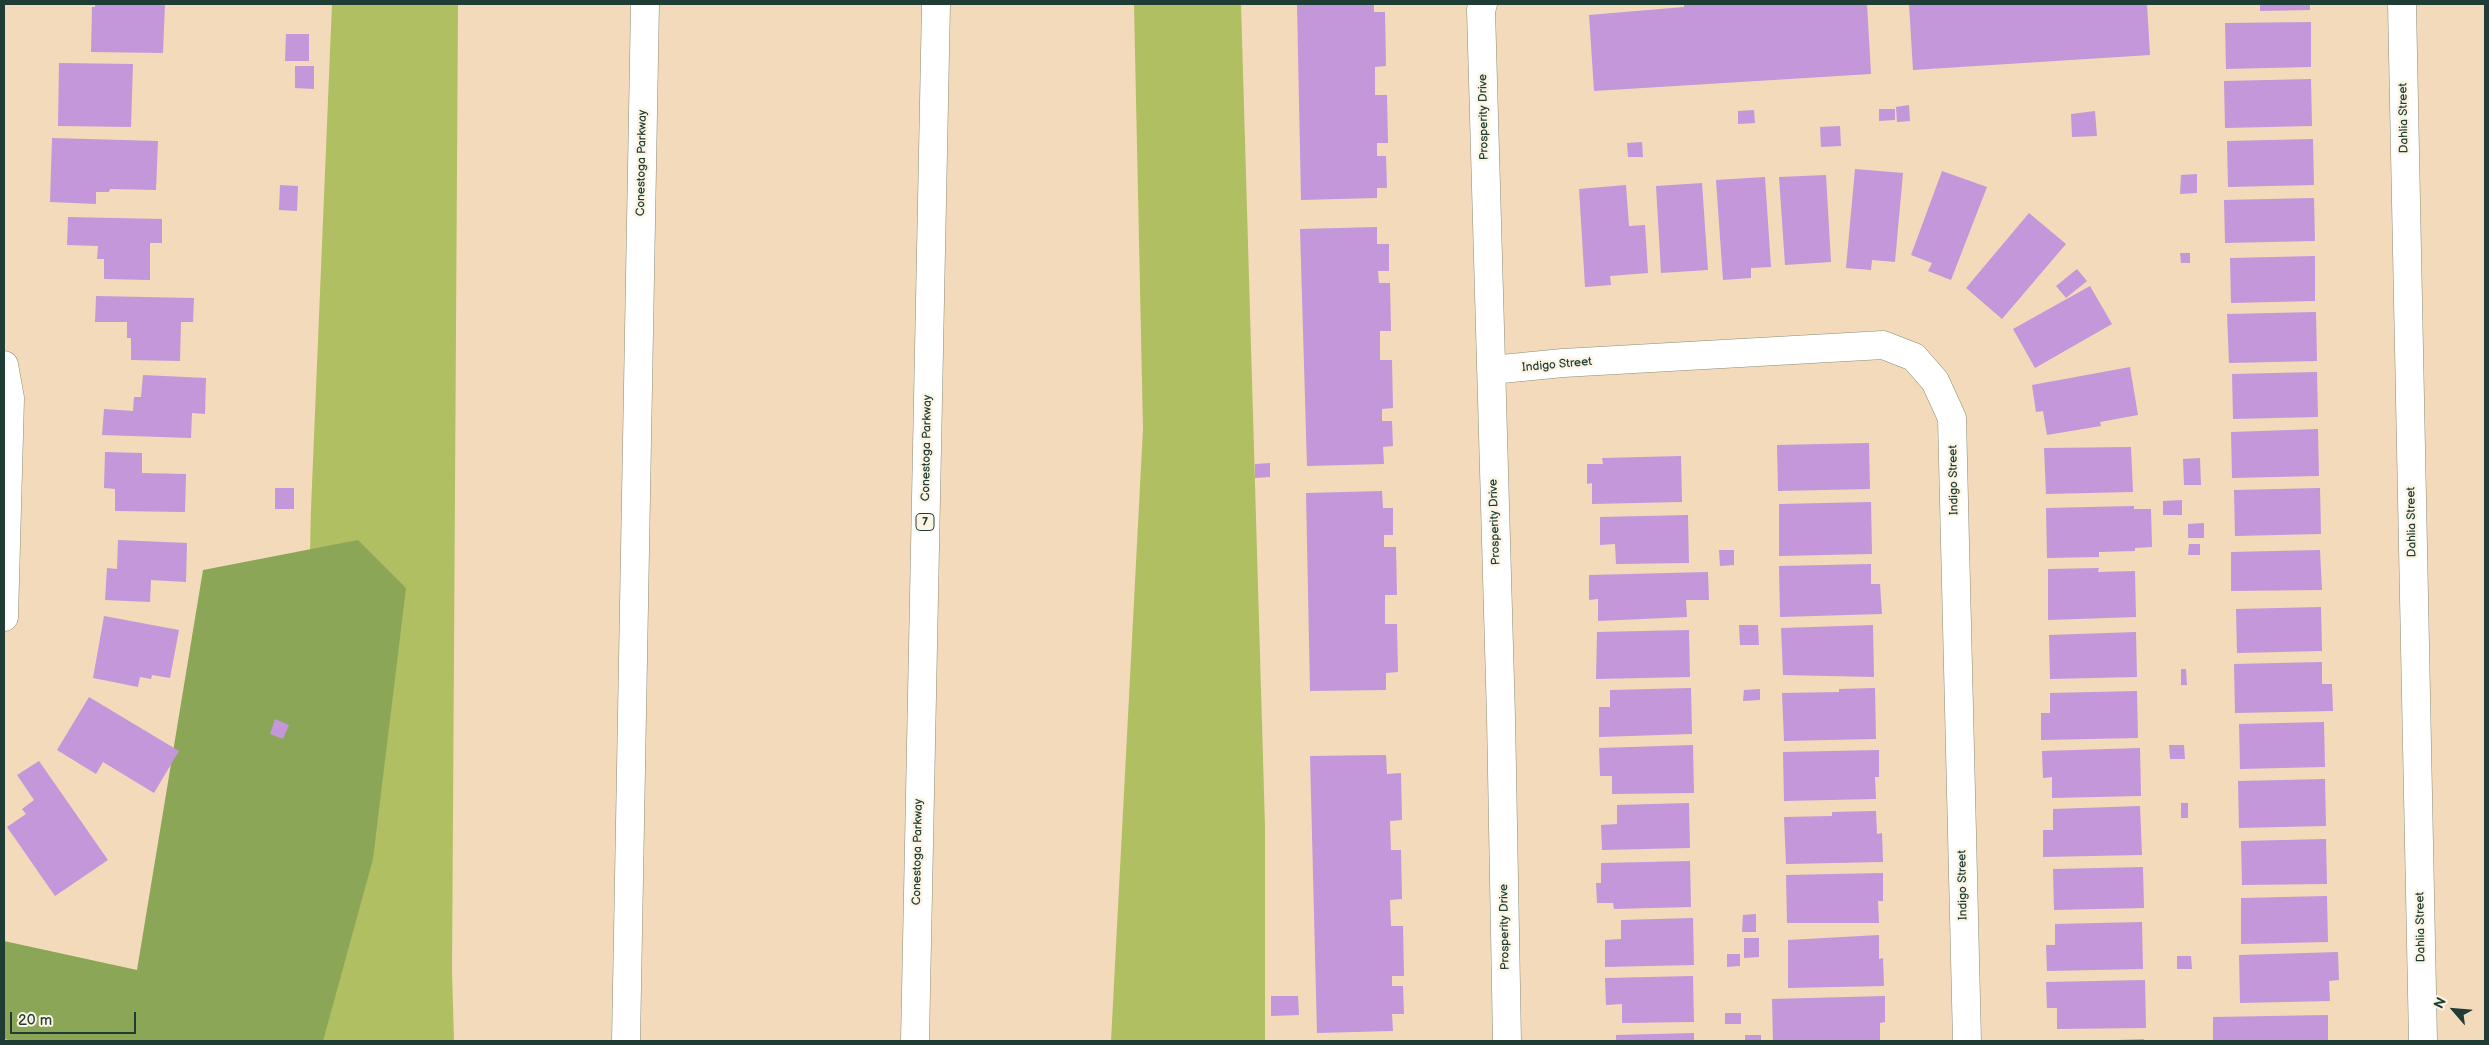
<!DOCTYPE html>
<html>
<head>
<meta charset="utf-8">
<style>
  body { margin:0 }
  #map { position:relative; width:2489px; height:1045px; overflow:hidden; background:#f3daba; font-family:"Balsamiq Sans",sans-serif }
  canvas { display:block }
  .frame { position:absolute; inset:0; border:5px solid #1f3d34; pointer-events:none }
  .north { position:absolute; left:2429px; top:985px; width:50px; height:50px; -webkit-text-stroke:4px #fcf5e5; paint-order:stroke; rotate:297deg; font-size:14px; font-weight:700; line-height:20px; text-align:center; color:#1f3d34 }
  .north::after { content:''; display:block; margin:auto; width:18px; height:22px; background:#1f3d34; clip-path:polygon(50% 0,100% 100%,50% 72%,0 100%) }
  .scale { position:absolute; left:10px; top:1012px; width:126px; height:22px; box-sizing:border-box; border:2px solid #1f3d34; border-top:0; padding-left:6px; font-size:15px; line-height:18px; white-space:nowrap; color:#1f3d34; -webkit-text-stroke:4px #fcf5e5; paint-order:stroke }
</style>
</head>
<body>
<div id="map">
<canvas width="2489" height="1045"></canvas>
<div class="frame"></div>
<div class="north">N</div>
<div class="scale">20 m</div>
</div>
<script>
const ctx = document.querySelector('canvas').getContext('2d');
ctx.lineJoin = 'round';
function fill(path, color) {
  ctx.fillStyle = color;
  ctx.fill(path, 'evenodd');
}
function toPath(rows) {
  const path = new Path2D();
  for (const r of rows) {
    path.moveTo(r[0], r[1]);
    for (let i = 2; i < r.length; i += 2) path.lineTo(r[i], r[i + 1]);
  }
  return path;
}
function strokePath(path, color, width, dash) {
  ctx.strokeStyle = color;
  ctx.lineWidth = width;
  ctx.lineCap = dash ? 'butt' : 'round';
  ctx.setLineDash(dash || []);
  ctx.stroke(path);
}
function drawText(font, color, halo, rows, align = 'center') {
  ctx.font = font + ' "Balsamiq Sans",sans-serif';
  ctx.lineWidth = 5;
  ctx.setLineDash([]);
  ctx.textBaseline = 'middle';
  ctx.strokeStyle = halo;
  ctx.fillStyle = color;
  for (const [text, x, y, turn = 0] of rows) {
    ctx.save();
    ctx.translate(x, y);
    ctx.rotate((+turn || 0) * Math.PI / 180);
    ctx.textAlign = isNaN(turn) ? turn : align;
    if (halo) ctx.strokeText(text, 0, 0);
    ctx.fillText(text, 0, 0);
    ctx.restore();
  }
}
const green = toPath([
  [332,4,458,4,452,972,454,1041,299,1041,311,509],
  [1134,4,1241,4,1265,827,1265,1041,1111,1041,1143,429]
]);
const forest = toPath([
  [358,540,406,588,373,859,323,1041,13,1041,4,1039,4,941,137,970,203,570]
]);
const building = toPath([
  [95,4,165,4,163,53,91,52,92,7,95,7],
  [1297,4,1374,4,1374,12,1385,12,1386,66,1375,67,1375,95,1387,95,1388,143,1377,143,1377,156,1386,156,1387,188,1377,188,1377,198,1301,200],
  [1684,4,1867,4,1871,74,1594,91,1589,15,1684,7],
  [1909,4,2147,4,2150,55,1913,70],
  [2260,4,2310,4,2310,10,2260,11],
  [2311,22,2311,67,2226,69,2225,23],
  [286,34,309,34,309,61,285,61],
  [59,63,133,64,131,127,58,126],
  [295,66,314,66,314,89,295,88],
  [2311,79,2312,126,2225,128,2224,81],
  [1909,105,1910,121,1897,122,1896,107],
  [1879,109,1895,109,1895,120,1879,121],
  [1754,110,1755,123,1738,124,1738,111],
  [2095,111,2097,136,2072,137,2071,114],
  [1840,126,1841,146,1821,147,1820,127],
  [52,138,158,141,156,190,110,189,109,192,96,192,96,204,50,202],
  [2313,139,2314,185,2228,187,2227,141],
  [1642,142,1643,157,1628,157,1627,143],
  [1855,169,1903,173,1895,262,1872,260,1871,270,1846,268],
  [1942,171,1987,187,1951,280,1928,271,1932,263,1911,255],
  [2197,174,2197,193,2180,194,2181,175],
  [1826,175,1831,262,1785,265,1779,177],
  [1765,177,1771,267,1751,268,1751,278,1723,280,1716,180],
  [1702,183,1708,270,1661,273,1656,186],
  [280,185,298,186,297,211,279,210],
  [1626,185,1629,226,1645,225,1648,273,1610,276,1611,285,1585,287,1579,189],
  [2314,198,2315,241,2225,243,2224,200],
  [2029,213,2066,244,2002,319,1966,288],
  [68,217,162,219,162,243,150,243,150,280,104,279,104,259,97,259,98,246,67,245],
  [1377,227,1377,244,1389,244,1389,271,1378,271,1379,283,1390,283,1391,331,1380,331,1380,360,1392,360,1393,408,1382,409,1382,421,1392,421,1393,446,1383,447,1384,464,1307,466,1300,229],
  [2180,253,2190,253,2190,263,2181,263],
  [2315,256,2315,301,2231,303,2230,258],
  [2077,269,2087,281,2066,298,2056,286],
  [2090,286,2112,324,2035,368,2013,329],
  [96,296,194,298,193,322,181,322,180,361,131,360,131,338,127,338,127,322,95,322],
  [2316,312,2317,361,2229,363,2227,314],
  [2130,367,2138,415,2100,422,2101,426,2047,435,2043,411,2036,412,2032,385],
  [2317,372,2318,417,2233,419,2232,374],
  [143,375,206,378,205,414,192,413,191,438,102,435,104,409,133,411,134,397,141,397],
  [2318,429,2319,476,2232,478,2231,432],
  [1869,443,1870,489,1778,491,1777,445],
  [2131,447,2133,492,2046,494,2044,448],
  [105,452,142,453,142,473,186,474,185,512,115,511,115,489,104,488],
  [1681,456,1682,502,1592,504,1592,483,1587,484,1587,464,1603,464,1602,458],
  [2200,458,2201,485,2184,485,2183,459],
  [1270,463,1270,477,1255,478,1255,464],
  [275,488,294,488,294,509,275,509],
  [2320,488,2321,534,2235,536,2234,490],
  [1382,491,1383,508,1393,508,1393,535,1384,535,1384,547,1396,547,1397,595,1385,595,1385,624,1397,624,1398,672,1386,673,1386,690,1310,691,1306,493],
  [2182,500,2182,515,2163,515,2163,501],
  [1871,502,1872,554,1779,556,1779,504],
  [2134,506,2134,509,2151,509,2152,547,2135,548,2135,551,2099,552,2099,557,2047,558,2046,508],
  [1688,515,1689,563,1616,564,1615,544,1600,545,1600,517],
  [2204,523,2204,538,2188,538,2188,524],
  [118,540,187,543,186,582,151,580,150,602,105,600,107,568,117,569],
  [2189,544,2200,544,2200,555,2188,555],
  [1719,550,1734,550,1734,565,1720,566],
  [2320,550,2322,590,2231,591,2231,552],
  [1871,564,1871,584,1880,584,1882,614,1780,617,1779,566],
  [2099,568,2098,572,2135,571,2136,617,2048,620,2048,569],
  [1708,572,1709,600,1686,600,1687,617,1598,621,1598,599,1589,600,1589,575],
  [2321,607,2322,651,2237,653,2236,609],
  [104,616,179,630,170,678,152,675,151,679,140,677,138,687,93,678],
  [1739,625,1758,625,1759,645,1740,645],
  [1873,625,1874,677,1783,675,1781,628],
  [1689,630,1690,677,1596,679,1597,632],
  [2136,632,2137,677,2050,679,2049,635],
  [2322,662,2322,684,2332,684,2333,711,2235,713,2234,664],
  [2181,669,2186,669,2187,685,2181,685],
  [1691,688,1692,734,1599,737,1599,707,1610,707,1610,690],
  [1875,688,1876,739,1784,741,1782,693,1839,692,1839,689],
  [1760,689,1760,700,1743,701,1744,690],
  [2137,691,2138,738,2041,740,2041,713,2050,713,2050,693],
  [89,697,179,751,154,793,103,762,96,774,57,750],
  [275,719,289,725,283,739,270,734],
  [2324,722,2325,767,2240,769,2239,724],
  [1693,745,1694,793,1612,794,1612,776,1600,776,1599,748],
  [2169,745,2184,745,2185,759,2170,759],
  [2140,748,2141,796,2052,798,2052,777,2043,778,2042,751],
  [1879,750,1879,777,1875,777,1876,799,1784,801,1783,752],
  [1386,755,1387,774,1401,773,1402,820,1390,821,1391,850,1401,850,1402,899,1390,900,1391,926,1403,926,1404,976,1392,976,1392,986,1403,986,1404,1014,1392,1014,1393,1031,1317,1033,1310,756],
  [39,761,108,860,55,896,7,827,26,814,22,809,34,800,17,775],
  [2325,779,2326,826,2239,828,2238,781],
  [1689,803,1690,848,1602,850,1601,825,1617,824,1617,805],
  [2181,803,2188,803,2188,818,2181,818],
  [2140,806,2142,855,2043,857,2043,830,2053,830,2053,809],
  [1876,811,1877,834,1882,833,1883,862,1786,864,1784,817,1832,816,1832,812],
  [2326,839,2327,884,2242,885,2241,841],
  [1690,861,1691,907,1614,909,1613,903,1597,903,1596,883,1601,883,1601,863],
  [2143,867,2144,908,2054,910,2053,869],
  [1883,873,1883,901,1878,901,1879,923,1787,923,1786,875],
  [2327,896,2328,942,2241,944,2241,898],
  [1756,914,1756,932,1742,932,1743,915],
  [1693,918,1694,965,1605,967,1605,940,1621,939,1621,920],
  [2142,922,2143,969,2047,971,2046,945,2055,945,2055,924],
  [1879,935,1879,959,1883,958,1884,986,1788,988,1788,940],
  [1744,938,1759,938,1759,957,1744,958],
  [2338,952,2339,980,2329,981,2330,1001,2240,1003,2239,955],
  [1727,954,1740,954,1740,966,1727,967],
  [2177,956,2191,956,2192,969,2177,969],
  [1693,976,1694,1022,1622,1023,1622,1004,1606,1005,1605,978],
  [2145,980,2146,1028,2057,1029,2057,1008,2047,1008,2046,982],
  [1271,996,1298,996,1299,1015,1271,1016],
  [1885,996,1885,1022,1880,1023,1880,1041,1773,1041,1772,999],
  [1725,1013,1741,1013,1741,1024,1725,1024],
  [2328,1015,2328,1041,2213,1041,2213,1017],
  [1694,1033,1694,1041,1616,1041,1616,1035],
  [1745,1035,1761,1035,1761,1041,1745,1041],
  [2144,1039,2144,1041,2117,1041,2117,1040]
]);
const minor = toPath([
  [1483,4,1481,10,1501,717,1507,1041],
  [2402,4,2423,1041],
  [4,365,10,398,4,617],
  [1491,370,1563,363,1883,345,1914,357,1935,381,1952,418,1967,1041]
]);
const highway = toPath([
  [626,1041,645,4],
  [915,1041,936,4]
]);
const shields = [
  [925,522,18]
];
const shieldNames = [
  ["7",925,522]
];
const streetNames = [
  ["Prosperity Drive",1484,117,-91],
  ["Dahlia Street",2404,118,-91],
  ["Conestoga Parkway",642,163,-89],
  ["Indigo Street",1557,365,-5],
  ["Conestoga Parkway",927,448,-89],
  ["Indigo Street",1954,480,-91],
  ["Prosperity Drive",1495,522,-92],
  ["Dahlia Street",2412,522,-91],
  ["Conestoga Parkway",918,852,-89],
  ["Indigo Street",1963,885,-91],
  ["Prosperity Drive",1505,927,-91],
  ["Dahlia Street",2421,927,-91]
];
fill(green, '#afbf61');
fill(forest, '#8ba657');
fill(building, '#c397da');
strokePath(minor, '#898c77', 29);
strokePath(highway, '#898c77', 29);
strokePath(minor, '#fff', 28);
strokePath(highway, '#fff', 28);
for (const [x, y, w] of shields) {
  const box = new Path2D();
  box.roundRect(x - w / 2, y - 8.5, w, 17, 4);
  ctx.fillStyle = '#fcf5e5';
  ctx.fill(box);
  strokePath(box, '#1f3d34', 1);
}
drawText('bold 11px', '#1f3d34', null, shieldNames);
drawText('12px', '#1f3d34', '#fcf5e5', streetNames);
</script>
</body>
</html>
